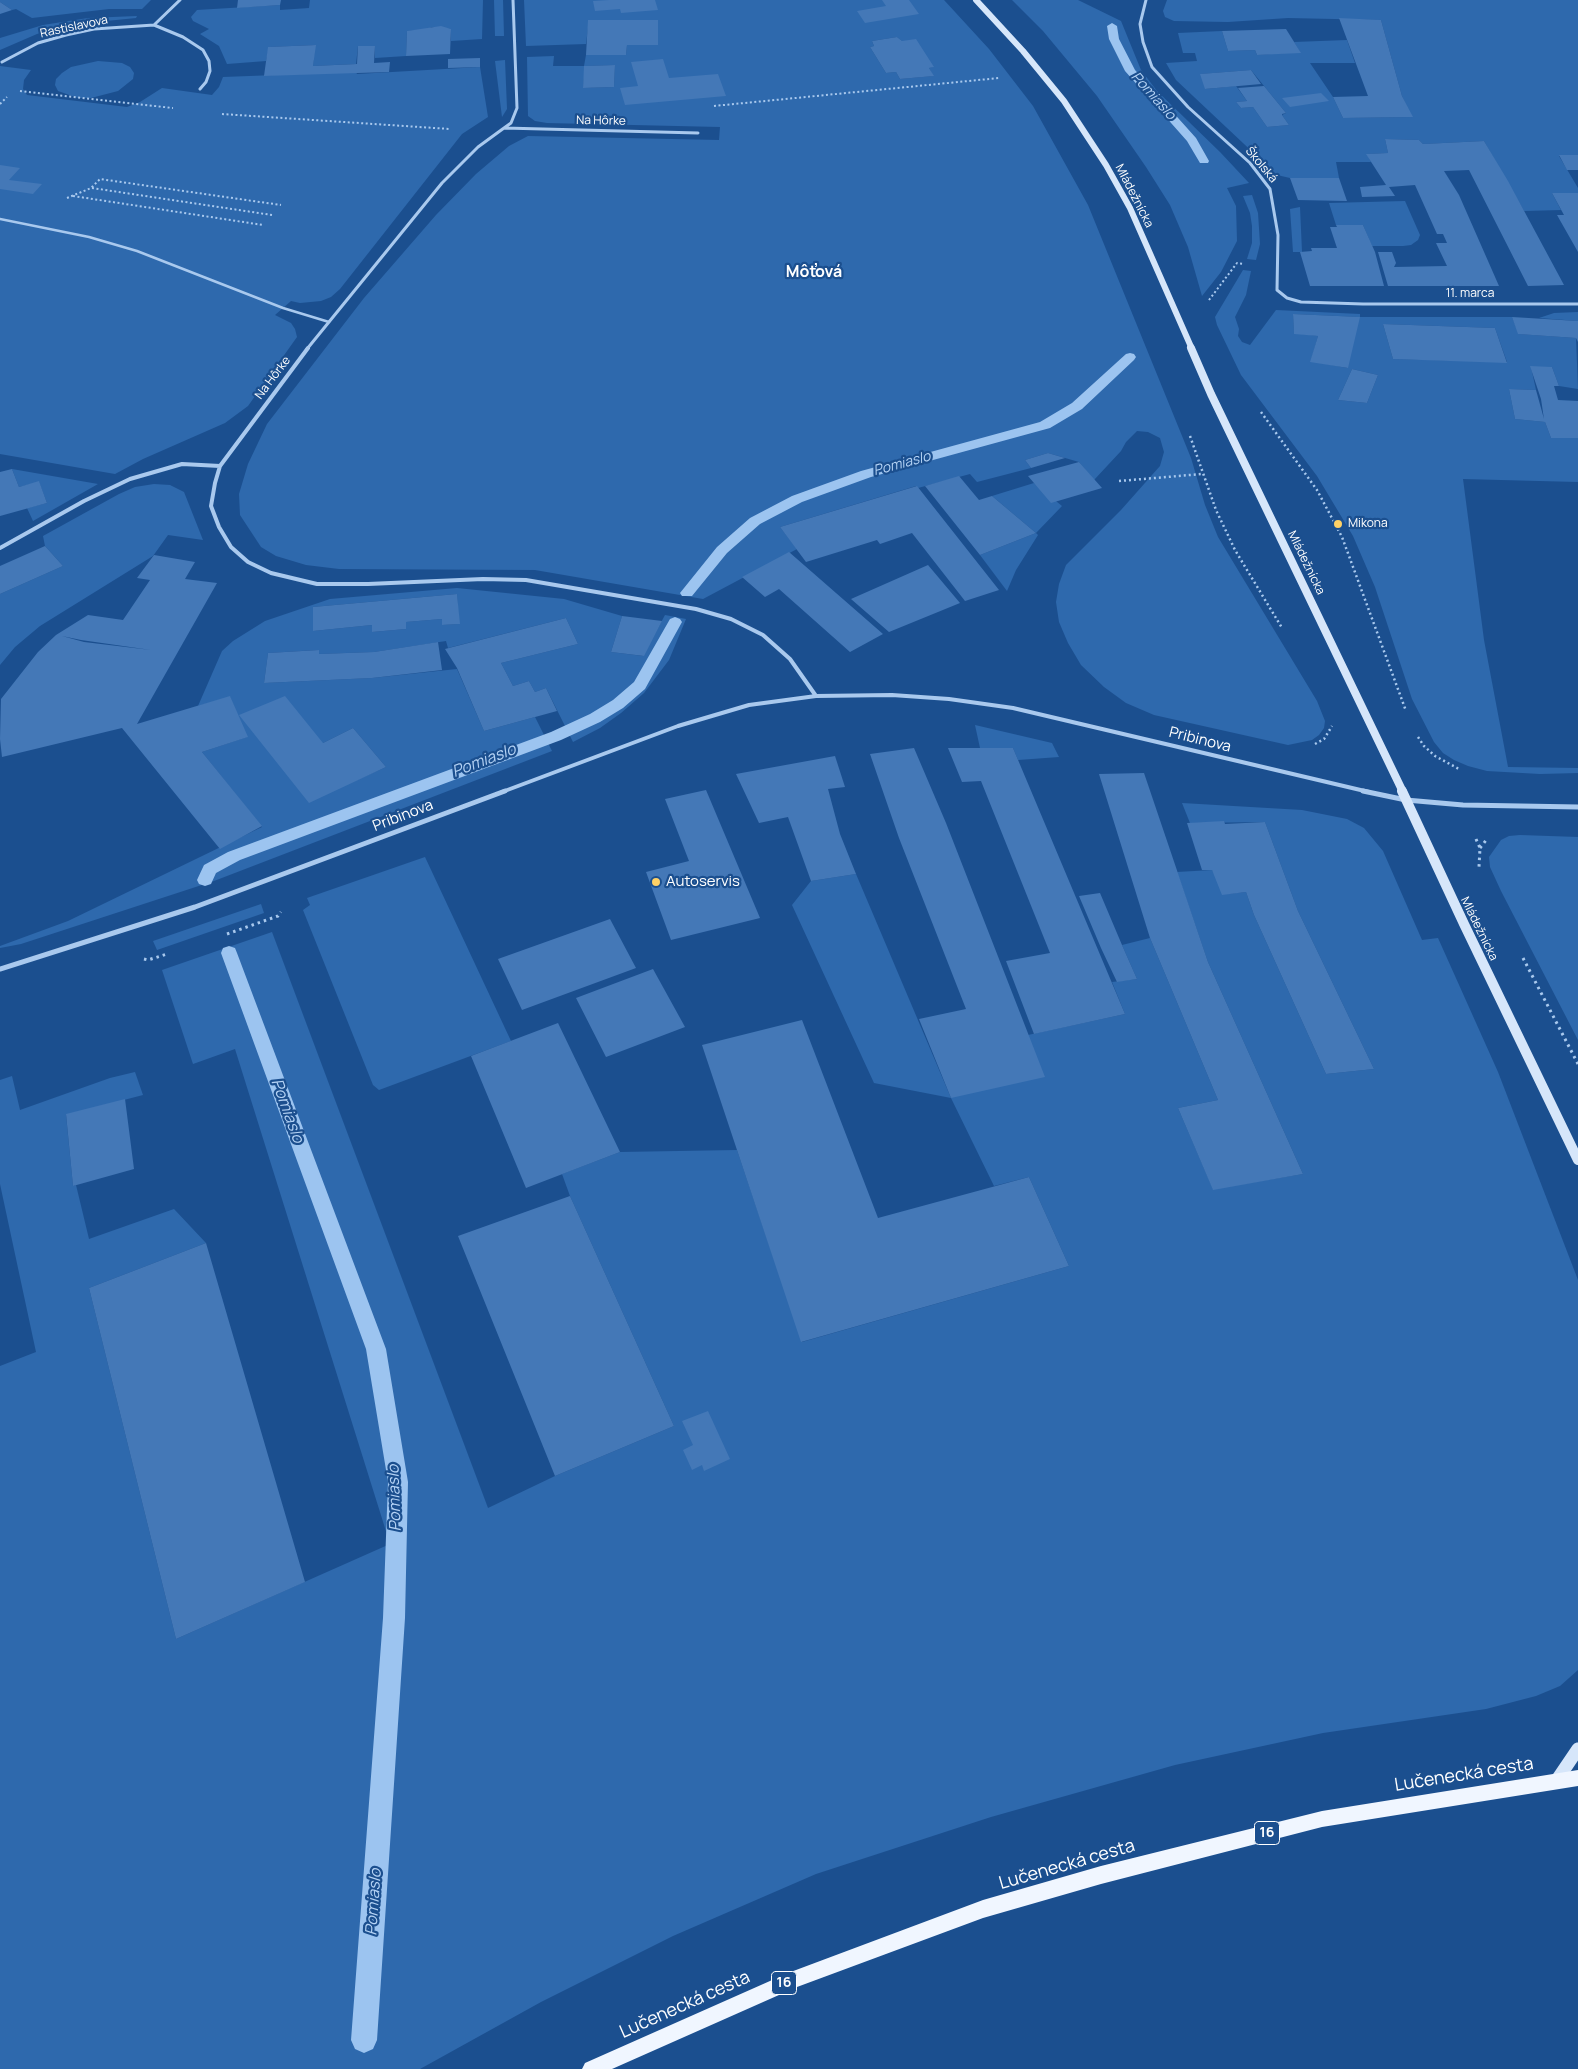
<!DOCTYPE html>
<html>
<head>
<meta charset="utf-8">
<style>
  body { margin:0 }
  canvas { display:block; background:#1b4f8f }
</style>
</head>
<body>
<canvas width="1578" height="2069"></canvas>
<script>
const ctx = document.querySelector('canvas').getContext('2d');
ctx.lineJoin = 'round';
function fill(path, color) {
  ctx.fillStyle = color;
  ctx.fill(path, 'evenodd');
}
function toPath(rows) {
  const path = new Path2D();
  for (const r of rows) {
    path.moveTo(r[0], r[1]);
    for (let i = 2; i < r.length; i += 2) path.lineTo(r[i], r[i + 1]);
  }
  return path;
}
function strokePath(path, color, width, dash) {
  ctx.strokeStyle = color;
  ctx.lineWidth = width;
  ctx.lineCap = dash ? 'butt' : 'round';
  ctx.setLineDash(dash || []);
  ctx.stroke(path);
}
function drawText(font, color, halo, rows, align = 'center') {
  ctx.font = font + ' Manrope,sans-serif';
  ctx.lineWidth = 4.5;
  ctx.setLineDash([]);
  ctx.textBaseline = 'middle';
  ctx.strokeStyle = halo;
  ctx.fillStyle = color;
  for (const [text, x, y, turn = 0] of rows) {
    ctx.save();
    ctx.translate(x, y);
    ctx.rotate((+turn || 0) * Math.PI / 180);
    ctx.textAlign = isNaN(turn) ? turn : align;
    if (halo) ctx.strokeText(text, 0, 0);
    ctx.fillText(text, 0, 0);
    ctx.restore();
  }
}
const green = toPath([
  [0,0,151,0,142,9,109,9,32,18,16,9,12,10,0,2],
  [310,0,483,0,482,39,451,41,451,29,432,27,426,30,407,31,406,56,375,58,375,46,358,46,356,64,313,66,315,45,269,47,266,61,227,64,219,46,200,34,209,29,193,21,191,17,197,10,280,5,280,10,309,8],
  [494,0,503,0,504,36,495,36],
  [524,0,944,0,989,49,1033,106,1088,205,1191,458,1205,505,1218,537,1317,701,1325,721,1324,728,1319,735,1312,740,1288,745,1154,715,1126,703,1104,687,1081,665,1068,643,1059,622,1056,602,1059,584,1066,565,1121,510,1160,466,1164,452,1160,438,1148,432,1137,431,1126,442,1121,451,1094,480,1079,462,1048,453,1025,460,1031,468,977,482,970,474,918,488,916,486,780,527,797,549,703,599,535,570,339,569,306,565,276,556,261,547,240,515,239,494,248,464,267,424,364,298,436,215,476,174,509,146,528,136,719,140,720,127,547,123,535,121,528,116,527,57,554,56,553,66,584,66,586,55,626,55,627,45,658,45,658,20,589,20,586,44,526,46],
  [897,37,933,67,929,68,933,76,900,79,896,72,886,73,870,47,874,46,872,41],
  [615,65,614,87,583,88,585,66],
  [1012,0,1078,0,1121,21,1141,70,1157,91,1220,152,1249,183,1227,188,1236,206,1237,241,1221,272,1202,296,1188,247,1170,205,1146,167,1097,96,1043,31],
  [1167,0,1578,0,1578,155,1559,156,1578,188,1578,193,1552,193,1561,210,1524,211,1484,141,1423,144,1419,140,1385,139,1388,153,1367,154,1371,162,1336,162,1339,178,1290,178,1277,175,1176,80,1166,63,1197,61,1195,53,1183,53,1178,33,1222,31,1228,51,1255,50,1257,55,1300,52,1294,42,1347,40,1355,63,1310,63,1333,97,1343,118,1412,117,1402,96,1381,20,1288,18,1228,22,1174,21,1165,17,1163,11],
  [1251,70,1286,113,1282,115,1289,125,1267,127,1253,107,1241,108,1236,102,1247,101,1236,86,1206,89,1201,74],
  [137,16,136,18,96,22,58,28,37,34,0,50,0,38,43,25,88,18],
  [505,60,507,109,502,117,495,61],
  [98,61,122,63,130,67,134,73,133,79,118,91,91,98,78,98,58,91,55,85,56,79,62,73,71,67],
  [0,66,31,70,24,80,23,89,27,95,127,107,140,102,162,88,212,95,219,87,223,77,356,72,357,74,480,67,488,117,462,134,340,289,331,297,321,301,300,303,291,301,275,315,291,323,295,329,297,337,248,406,225,423,143,459,115,474,0,454],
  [1252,195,1258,213,1260,244,1256,260,1247,259,1252,243,1252,226,1250,213,1243,196],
  [1405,201,1420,235,1418,240,1411,245,1403,246,1372,246,1363,225,1336,225,1329,203],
  [1300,207,1302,252,1293,252,1290,209],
  [1243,270,1251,271,1246,295,1235,317,1239,329,1238,336,1242,342,1250,345,1276,310,1360,314,1360,317,1512,317,1519,334,1576,338,1578,389,1559,386,1552,367,1531,367,1536,390,1509,389,1515,419,1545,422,1551,438,1578,438,1578,482,1463,479,1484,640,1508,767,1578,768,1578,773,1540,774,1487,771,1468,766,1454,760,1443,753,1434,742,1412,699,1375,587,1353,536,1317,476,1241,375,1217,325,1215,317],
  [1293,314,1359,317,1347,368,1311,361,1318,336,1294,333],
  [1383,324,1495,328,1507,362,1393,359],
  [1352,369,1378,375,1367,403,1338,400],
  [1578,312,1578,321,1539,318,1554,313],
  [12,469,98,484,33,521,27,508,47,503,39,482,19,487],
  [1034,483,1062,506,1036,533,1038,535,1016,570,1007,591,980,555,1036,533,992,496],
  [154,484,170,485,184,492,203,540,168,535,153,556,40,626,15,647,0,665,0,594,63,566,45,546,43,536,119,494,135,487],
  [457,588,564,599,622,616,611,652,643,656,665,615,686,619,669,660,644,693,621,713,600,728,573,742,546,688,535,692,529,681,513,686,501,663,578,644,566,618,448,648,446,641,374,652,319,654,318,650,268,653,264,683,372,678,457,669,484,731,535,717,552,751,214,881,21,944,0,948,0,946,68,921,262,827,202,752,247,737,230,697,198,706,222,651,233,641,265,621,330,599],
  [457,594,459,624,443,625,442,619,406,622,406,629,372,632,372,625,313,631,313,607],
  [353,728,386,767,350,783,323,743],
  [975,725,1052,743,1059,757,1018,760,1013,748,980,748],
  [1182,803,1302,810,1347,819,1364,828,1383,851,1422,940,1438,938,1498,1072,1578,1280,1578,1670,1560,1686,1536,1696,1486,1709,1323,1733,1175,1765,991,1817,816,1874,673,1936,541,2002,420,2069,0,2069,0,1366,36,1352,0,1184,0,1080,12,1076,20,1110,110,1078,135,1072,143,1095,66,1115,73,1186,76,1185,89,1239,174,1209,206,1243,89,1288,176,1639,390,1544,235,1049,193,1064,162,970,272,932,488,1508,555,1476,674,1426,570,1196,562,1174,620,1152,737,1150,802,1342,1069,1266,1029,1177,994,1186,951,1098,874,1083,792,905,811,881,856,874,951,1098,1028,1035,1125,1014,1112,982,1137,979,1122,945,1150,938,1218,1100,1178,1108,1213,1189,1303,1174,1208,962,1177,872,1212,870,1226,894,1246,892,1254,915,1326,1074,1374,1069,1298,911,1265,822,1190,823],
  [1520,835,1578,837,1578,1040,1501,891,1490,867,1489,857,1501,840,1509,836],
  [425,857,511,1041,379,1090,373,1085,303,910,310,905,307,898],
  [261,904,264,913,157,950,153,941]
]);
const stream = toPath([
  [1112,23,1117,26,1119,39,1135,70,1196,138,1209,161,1208,163,1200,163,1187,141,1125,71,1109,39,1107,26,1112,23],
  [1130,353,1134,354,1136,357,1134,360,1082,409,1050,428,871,477,802,502,760,524,727,553,692,596,682,596,680,593,717,547,750,518,792,496,861,471,1040,422,1072,403,1126,354,1130,353],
  [675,617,680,619,682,622,645,689,623,708,600,722,561,740,240,860,216,873,211,884,205,886,199,884,197,880,204,865,228,852,551,732,590,714,613,700,634,682,670,619,675,617],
  [229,946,235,948,237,953,386,1349,408,1482,405,1618,377,2040,373,2049,364,2053,355,2049,351,2040,383,1618,388,1482,366,1349,221,953,223,948,229,946]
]);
const building = toPath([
  [238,0,281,0,280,5,237,8],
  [609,0,655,0,658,10,621,13,620,9,595,11,593,1],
  [882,0,909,0,919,14,865,23,857,11,886,6],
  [0,2,12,10,0,14],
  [1339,18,1381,20,1402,96,1413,117,1343,118,1333,97,1368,96],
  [588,20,658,20,658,45,627,45,626,55,586,55],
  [441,26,451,29,450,54,406,56,407,31],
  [1286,29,1301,53,1257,55,1255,50,1228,51,1222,31],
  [897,37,902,41,916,39,934,67,929,68,934,76,900,79,896,72,886,73,870,47,874,46,872,41],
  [316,45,313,66,357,64,358,46,375,46,374,63,390,62,389,72,264,76,268,47],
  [480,58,480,67,448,68,448,59],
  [663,59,669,78,718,74,726,96,625,105,620,88,638,86,631,62],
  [615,65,614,87,583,88,584,66],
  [1251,70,1261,84,1205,89,1200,74],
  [1264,86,1286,113,1282,114,1282,115,1289,125,1267,127,1253,107,1241,108,1236,102,1247,101,1238,88],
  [1321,93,1329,101,1290,107,1282,98],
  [1385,139,1419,140,1423,144,1484,141,1508,181,1564,285,1528,286,1469,170,1444,171,1459,195,1499,286,1388,286,1378,252,1392,252,1396,263,1394,267,1447,266,1436,243,1447,243,1443,234,1437,234,1415,185,1389,187,1395,196,1362,197,1360,187,1386,185,1366,154,1388,153],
  [1559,155,1578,155,1578,170,1567,170],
  [0,165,20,168,9,180,42,184,33,194,0,189],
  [1290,178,1339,178,1347,201,1298,200],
  [1552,193,1578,193,1578,252,1557,215,1564,215],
  [1336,225,1363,225,1375,252,1384,286,1310,286,1300,252,1312,251,1311,248,1337,248,1330,227,1337,227],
  [1293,314,1360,317,1348,368,1310,362,1318,336,1294,334],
  [1512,317,1578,321,1578,342,1576,338,1518,334],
  [1383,324,1495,328,1507,363,1393,359],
  [1530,366,1552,367,1559,386,1554,386,1558,400,1578,401,1578,438,1551,438,1545,422,1515,419,1509,389,1536,390,1544,419,1541,399],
  [1352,369,1378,375,1367,403,1338,400],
  [1048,453,1065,458,1031,468,1025,460],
  [1079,462,1102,488,1051,503,1028,476],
  [12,469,19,487,39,481,47,503,0,516,0,472],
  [959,476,979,500,992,496,1036,533,980,555,925,486],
  [917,486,999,590,965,601,912,533,880,544,877,540,806,562,780,527],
  [45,546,63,566,0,594,0,566],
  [789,552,883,634,850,652,779,589,765,597,742,577],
  [154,555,195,562,185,579,217,583,137,724,230,696,248,737,202,752,262,826,220,849,122,728,2,757,0,739,1,699,38,652,56,635,88,615,123,620,150,580,137,578],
  [62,636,81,640,151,650,84,642],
  [928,565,960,603,889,632,851,599],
  [457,594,460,624,442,625,442,619,406,622,406,629,372,632,372,625,313,631,313,607],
  [622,616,662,621,644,656,611,652],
  [566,618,578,644,501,663,513,686,529,681,535,692,546,688,557,711,484,731,457,668,445,649],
  [438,642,442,670,372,678,264,683,268,653,319,650,319,654,374,652],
  [285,696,323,743,353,728,386,767,309,803,239,715],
  [914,748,946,823,1045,1077,951,1098,919,1019,966,1009,899,838,870,754],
  [948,748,1013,748,1125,1014,1034,1034,1006,961,1050,953,981,781,962,782],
  [835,756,845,787,828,789,840,834,856,874,811,881,788,817,759,823,736,774],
  [1144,773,1208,962,1303,1174,1213,1190,1178,1108,1218,1100,1150,938,1099,774],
  [706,790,760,918,671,940,646,872,689,861,665,799],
  [1224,821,1225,824,1265,822,1298,911,1374,1069,1326,1074,1254,915,1246,892,1222,895,1212,870,1202,870,1187,823],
  [1100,893,1122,945,1137,979,1117,982,1101,948,1079,896],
  [610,919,636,968,522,1010,498,959],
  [653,969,685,1027,606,1057,576,998],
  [802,1020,878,1218,1029,1177,1069,1266,801,1342,702,1045],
  [558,1023,620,1152,526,1188,471,1056],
  [125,1099,134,1169,73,1186,66,1114],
  [570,1196,674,1426,555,1476,458,1236],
  [206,1243,305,1582,176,1639,89,1288],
  [708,1411,730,1459,704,1471,702,1465,692,1470,683,1450,693,1445,682,1421]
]);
const pathFar2 = toPath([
  [20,91,173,108],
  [0,104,7,97],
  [714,106,999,78],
  [222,114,450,129],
  [92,188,272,215],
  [73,196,263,225],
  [67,198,91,188,100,179,281,205],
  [1209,300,1237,263,1244,264]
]);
const pathFar1 = toPath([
  [1261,412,1317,490,1342,537,1406,711],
  [1190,436,1216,510,1235,550,1282,628],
  [1119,481,1202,474],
  [1418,737,1424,746,1435,756,1459,769],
  [1315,744,1324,739,1332,726]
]);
const path = toPath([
  [1476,839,1480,848,1479,867],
  [1480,848,1487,839],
  [227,934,278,916,281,912],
  [1523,958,1578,1064],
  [144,959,148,960,167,954]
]);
const lane = toPath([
  [0,219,89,237,137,251,283,308,329,322]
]);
const streetFar2 = toPath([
  [513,0,517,108,511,123,504,128,698,133],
  [1146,0,1140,24,1143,42,1152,67,1188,107,1250,163,1270,189,1278,235,1277,290,1287,298,1301,302,1363,304,1578,304],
  [154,25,180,0],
  [2,62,38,43,66,35,94,29,154,25,183,37,203,50,209,61,210,71,206,82,200,89],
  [307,349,442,183,478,147,504,128]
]);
const streetFar1 = toPath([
  [308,348,220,466,215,483,211,506,219,527,231,547,248,562,271,573,317,584,368,584,483,579,526,580,696,609,731,619,763,635,790,659,816,696],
  [0,548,84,501,130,479,182,464,220,466],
  [502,792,678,726,749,705,816,696,892,695,949,699,1013,708,1369,792]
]);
const street = toPath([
  [1363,791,1406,800,1463,805,1578,807],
  [0,969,195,907,505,791]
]);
const secondaryFar3 = toPath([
  [976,0,1023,51,1064,101,1106,165,1130,208,1192,349]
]);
const secondaryFar2 = toPath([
  [1191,348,1211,394,1403,792]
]);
const secondaryFar1 = toPath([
  [1402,791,1464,924,1578,1160]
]);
const secondary = toPath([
  [1557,1780,1578,1749]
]);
const primary = toPath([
  [1578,1770,1578,1786,1322,1827,1101,1884,983,1918,797,1987,612,2069,582,2069,585,2063,788,1973,983,1900,1101,1866,1322,1811,1578,1770]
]);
const markers = [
  [1338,524,5,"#ffd166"],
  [656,882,5,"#ffd166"]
];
const farStreetnames = [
  ["Rastislavova",74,27,-12],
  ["Na Hôrke",601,121,1],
  ["Školská",1261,165,50],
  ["Mládežnícka",1134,196,63],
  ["11. marca",1470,294],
  ["Na Hôrke",273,378,-53],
  ["Mládežnícka",1306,563,64],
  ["Mládežnícka",1479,929,64]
];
const farPoinames = [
  ["Mikona",1348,524]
];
const farWaternames = [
  ["Pomiaslo",1153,96,48],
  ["Pomiaslo",902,464,-15]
];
const shields = [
  [1267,1833,25],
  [784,1983,25]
];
const shieldNames = [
  ["16",1267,1833],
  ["16",784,1983]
];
const streetNames = [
  ["Pribinova",1200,740,14],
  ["Pribinova",403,816,-21]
];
const poiNames = [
  ["Autoservis",666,882]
];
const farDistrictnames = [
  ["Môťová",814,273]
];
const waterNames = [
  ["Pomiaslo",484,761,-21],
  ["Pomiaslo",287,1111,70],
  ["Pomiaslo",395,1498,-92],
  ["Pomiaslo",374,1902,-86]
];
const nearStreetnames = [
  ["Lučenecká cesta",1464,1775,-9],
  ["Lučenecká cesta",1067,1865,-16],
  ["Lučenecká cesta",685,2005,-24]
];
fill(green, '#2e69ad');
fill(stream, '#9cc4f0');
fill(building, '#4478b7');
strokePath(pathFar2, '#a9c9ee', 2, [2, 2.5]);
strokePath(pathFar1, '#a9c9ee', 2.5, [2, 3]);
strokePath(path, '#a9c9ee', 3, [2.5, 4]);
strokePath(lane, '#a9c9ee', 2.5);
strokePath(streetFar2, '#a9c9ee', 3);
strokePath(streetFar1, '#a9c9ee', 4);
strokePath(street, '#a9c9ee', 5);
strokePath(secondaryFar3, '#d6e6fa', 6);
strokePath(secondaryFar2, '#d6e6fa', 8);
strokePath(secondaryFar1, '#d6e6fa', 10);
strokePath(secondary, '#d6e6fa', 13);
fill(primary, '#f0f6ff');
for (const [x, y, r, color] of markers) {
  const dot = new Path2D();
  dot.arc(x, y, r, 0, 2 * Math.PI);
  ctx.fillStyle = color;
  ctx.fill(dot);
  strokePath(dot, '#1b4f8f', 2);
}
drawText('12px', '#fff', '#1b4f8f', farStreetnames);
drawText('12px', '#fff', '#1b4f8f', farPoinames, 'left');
drawText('italic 14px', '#b5d3f5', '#1b4f8f', farWaternames);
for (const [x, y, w] of shields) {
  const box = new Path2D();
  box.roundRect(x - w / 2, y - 11.5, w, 23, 4);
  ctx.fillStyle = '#1b4f8f';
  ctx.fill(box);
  strokePath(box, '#fff', 1);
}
drawText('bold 14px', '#fff', null, shieldNames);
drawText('15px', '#fff', '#1b4f8f', streetNames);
drawText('15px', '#fff', '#1b4f8f', poiNames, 'left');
drawText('bold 16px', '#fff', '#1b4f8f', farDistrictnames);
drawText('italic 16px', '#b5d3f5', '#1b4f8f', waterNames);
drawText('18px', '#fff', '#1b4f8f', nearStreetnames);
</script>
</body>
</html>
